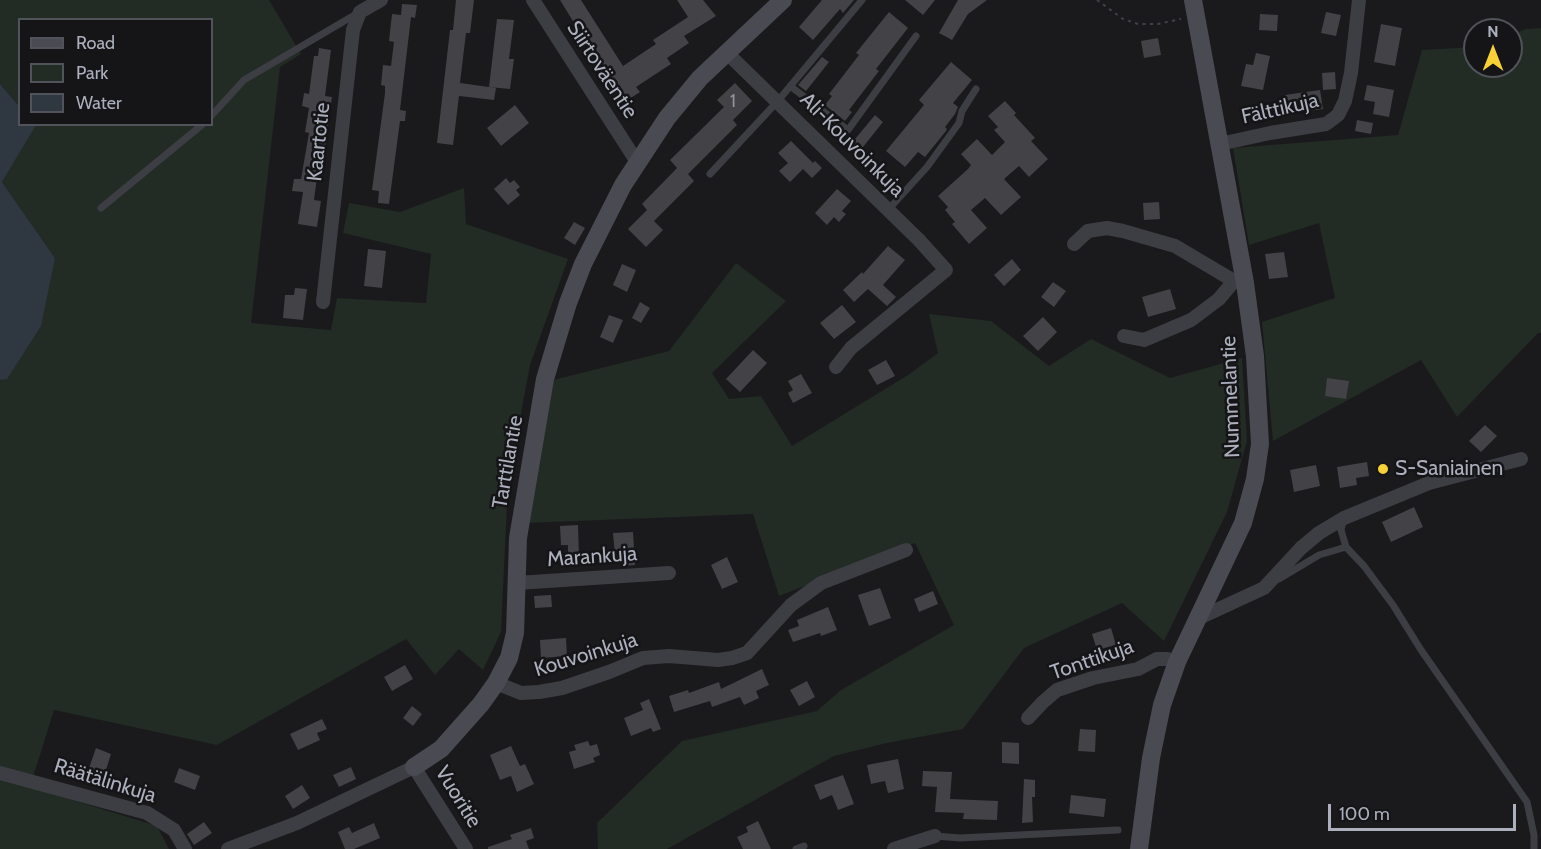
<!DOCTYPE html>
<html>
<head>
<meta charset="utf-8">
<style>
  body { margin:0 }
  #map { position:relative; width:1541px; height:849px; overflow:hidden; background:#1a1a1d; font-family:Cabin,sans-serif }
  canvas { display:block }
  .legend { position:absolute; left:18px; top:18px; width:195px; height:108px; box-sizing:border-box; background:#151518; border:2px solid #51535a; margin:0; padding:8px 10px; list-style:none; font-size:18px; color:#acafbc }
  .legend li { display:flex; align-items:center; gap:12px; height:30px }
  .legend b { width:30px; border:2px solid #51535a }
  .north { position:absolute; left:1463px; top:18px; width:60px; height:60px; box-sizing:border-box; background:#151518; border:2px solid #51535a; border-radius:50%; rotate:0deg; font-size:16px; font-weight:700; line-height:24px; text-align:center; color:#acafbc }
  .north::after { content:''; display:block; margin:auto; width:21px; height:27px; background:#f8d137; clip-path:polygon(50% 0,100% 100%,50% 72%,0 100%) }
  .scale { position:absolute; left:1328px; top:804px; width:188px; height:27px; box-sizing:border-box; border:3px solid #acafbc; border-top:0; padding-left:8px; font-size:18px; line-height:21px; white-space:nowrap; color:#acafbc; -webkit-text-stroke:4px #151518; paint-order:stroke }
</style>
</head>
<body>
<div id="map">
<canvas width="1541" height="849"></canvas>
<ul class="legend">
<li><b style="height:8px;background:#494a52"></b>Road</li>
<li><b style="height:16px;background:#222b24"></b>Park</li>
<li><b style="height:16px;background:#2f3741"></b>Water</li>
</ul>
<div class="north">N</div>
<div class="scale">100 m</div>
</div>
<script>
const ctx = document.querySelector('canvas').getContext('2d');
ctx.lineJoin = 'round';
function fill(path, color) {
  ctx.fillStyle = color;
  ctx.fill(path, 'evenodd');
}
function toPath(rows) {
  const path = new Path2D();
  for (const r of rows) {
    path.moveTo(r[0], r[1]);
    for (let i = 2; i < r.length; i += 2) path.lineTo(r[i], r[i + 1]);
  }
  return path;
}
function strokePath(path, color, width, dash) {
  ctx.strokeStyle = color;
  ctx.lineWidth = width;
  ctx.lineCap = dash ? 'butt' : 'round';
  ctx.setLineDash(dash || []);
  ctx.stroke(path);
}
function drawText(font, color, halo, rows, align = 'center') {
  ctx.font = font + ' Cabin,sans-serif';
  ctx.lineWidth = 5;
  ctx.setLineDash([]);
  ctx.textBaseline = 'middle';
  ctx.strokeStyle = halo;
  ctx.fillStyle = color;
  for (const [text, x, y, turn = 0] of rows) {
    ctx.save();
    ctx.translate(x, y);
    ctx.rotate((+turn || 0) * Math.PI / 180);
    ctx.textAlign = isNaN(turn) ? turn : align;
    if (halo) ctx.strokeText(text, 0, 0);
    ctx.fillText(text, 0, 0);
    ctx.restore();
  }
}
const green = toPath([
  [0,0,269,0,301,54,280,67,251,323,331,330,337,298,426,303,431,254,343,233,349,203,400,212,464,188,466,224,568,259,530,365,508,483,501,632,483,670,459,649,435,675,406,639,217,745,54,710,30,787,157,826,169,849,0,849,0,380,7,378,55,258,2,182,35,125,212,124,212,20,20,20,19,106,0,84],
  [1541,28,1541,333,1538,333,1457,417,1421,360,1273,441,1262,322,1335,298,1319,223,1249,245,1233,148,1398,135,1422,50,1475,47,1475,66,1511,66,1511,35,1526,29],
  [736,263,786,301,712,373,729,399,761,396,792,446,908,375,938,353,929,314,991,321,1049,366,1091,339,1170,378,1242,358,1247,441,1227,512,1164,641,1122,603,1024,648,963,729,887,743,834,756,667,849,598,849,597,823,682,741,817,711,841,690,954,625,915,543,779,596,753,514,526,523,553,380,669,351]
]);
const water = toPath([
  [0,84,19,106,20,124,36,125,2,182,55,258,41,326,7,379,0,380]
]);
const building = toPath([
  [456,0,474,0,470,33,466,33,460,83,496,88,494,100,459,96,453,145,437,143,450,30,453,30],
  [560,0,581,0,623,66,656,44,653,40,688,17,677,0,703,0,716,16,684,36,689,43,667,58,671,64,636,87,640,92,623,103],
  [822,0,854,0,843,13,840,9,813,40,799,27],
  [905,0,935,0,923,15],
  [958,0,987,0,968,14,952,40,939,33],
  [402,4,417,5,415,18,411,17,400,110,406,111,405,121,400,121,389,204,378,203,379,191,372,190,385,93,385,86,381,85,383,65,391,66,394,42,389,41,392,14,401,15],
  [889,12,908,28,876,69,879,71,849,110,852,112,845,121,825,105,832,96,829,94,859,55,856,53],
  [1326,12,1341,15,1336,36,1321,33],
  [1260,14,1278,15,1277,31,1259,30],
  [497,19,514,20,509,59,514,59,510,89,489,87],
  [1381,24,1402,28,1395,66,1374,62],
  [1158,38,1161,55,1144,58,1141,41],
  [319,48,331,50,325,96,332,97,321,178,317,177,314,200,321,201,317,227,298,224,303,192,292,191,294,179,301,179,309,133,305,132,309,108,302,106,304,93,309,94,314,56,318,56],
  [1256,53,1270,56,1263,90,1241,86,1246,64,1253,65],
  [822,57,829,62,806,91,798,85],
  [951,62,972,80,953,103,958,107,955,114,945,127,947,129,946,131,925,157,918,152,905,167,886,151,924,105,919,100],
  [1335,72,1336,89,1323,90,1322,73],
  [735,83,752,101,733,120,737,125,688,174,694,181,654,221,663,230,646,247,628,229,647,210,642,204,677,168,670,160,724,107,717,100],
  [1367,85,1394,90,1389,117,1373,114,1375,102,1364,100],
  [1320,90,1323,109,1287,114,1285,95],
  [1005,101,1016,113,1014,115,1035,138,1031,141,1048,159,1029,177,1019,166,1004,179,1021,197,1001,215,985,198,971,210,987,228,969,244,952,224,955,222,945,210,948,207,938,196,968,169,971,165,961,154,977,139,992,155,1005,142,994,130,998,127,988,116],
  [515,105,529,123,501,146,487,128],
  [875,115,883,122,859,152,850,145],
  [1357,120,1373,123,1371,134,1355,131],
  [791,141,813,163,815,161,822,168,812,178,803,169,790,182,779,171,788,163,778,153],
  [506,178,510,183,514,180,520,187,516,190,520,195,508,205,494,189],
  [837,189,851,201,842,211,846,214,839,222,834,217,827,225,815,213],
  [1159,202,1160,219,1144,220,1143,203],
  [574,222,585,228,575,245,564,238],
  [888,246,905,260,883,285,896,297,887,306,868,289,854,302,843,290,862,272,863,274],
  [368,249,386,251,382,288,364,286],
  [1284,252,1288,277,1269,279,1265,254],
  [1012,259,1021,270,1004,286,994,275],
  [622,264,636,270,627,292,613,285],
  [1053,282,1066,291,1054,307,1041,297],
  [295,288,307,289,303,320,283,318,285,295,294,295],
  [1170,289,1176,309,1148,317,1142,297],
  [640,302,650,308,641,323,632,318],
  [842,305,856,322,834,339,820,323],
  [609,315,623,320,613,343,600,337],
  [1043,317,1057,332,1038,351,1023,336],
  [753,350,767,363,740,392,726,379],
  [886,360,895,376,877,385,868,370],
  [801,374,812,393,793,403,788,393,793,390,788,381],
  [1327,378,1349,381,1346,399,1325,396],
  [1485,425,1497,436,1481,452,1469,441],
  [1367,462,1369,476,1356,478,1357,485,1340,488,1337,467],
  [1316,465,1320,486,1294,492,1290,470],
  [1414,507,1423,527,1391,542,1382,522],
  [578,525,579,558,568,558,568,545,561,545,560,526],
  [633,532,635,565,622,566,622,555,615,555,613,533],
  [727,557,738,582,722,589,711,565],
  [880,588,891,618,869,626,858,595],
  [933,591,938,604,919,612,914,599],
  [551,595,552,607,535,608,534,596],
  [828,607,837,630,821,636,820,633,793,642,788,630,799,626,797,620],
  [1111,628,1116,645,1097,650,1092,634],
  [566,638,567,656,541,658,540,640],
  [405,665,413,679,392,691,384,677],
  [762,669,769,685,756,691,759,698,744,705,740,697,712,707,710,701,674,712,669,696,688,690,689,693,719,682,721,689],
  [807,681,815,697,799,706,790,690],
  [649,699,661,729,653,732,651,728,631,736,624,718,643,710,640,703],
  [412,706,422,714,413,726,403,718],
  [322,719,327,729,317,733,320,740,298,750,290,734],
  [1080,729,1096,730,1095,752,1078,751],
  [588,741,590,746,597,744,600,755,593,758,595,762,574,769,569,752,576,750,574,745],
  [1002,742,1019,743,1019,764,1002,763],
  [511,746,520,766,525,764,534,784,517,792,511,776,500,780,490,755],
  [96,748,111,754,104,776,88,771],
  [898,759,904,789,888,793,885,781,871,784,867,765],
  [351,767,356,779,339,787,333,775],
  [179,768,200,776,195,790,174,782],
  [923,771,952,772,950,799,998,801,997,820,963,819,964,813,935,812,937,787,922,786],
  [843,775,854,804,838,810,832,795,820,800,814,785],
  [1024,779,1035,780,1035,797,1032,797,1033,822,1022,823],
  [302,785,310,798,293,809,285,796],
  [1071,795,1106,799,1104,817,1069,813],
  [758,821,771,849,743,849,737,837,748,832,746,827],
  [204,822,212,833,194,845,187,834],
  [374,823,380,838,354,849,345,849,338,832,349,827,352,833],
  [531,828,534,838,526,841,529,849,488,849,488,847,512,839,510,835]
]);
const path = toPath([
  [1097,0,1123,19,1138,24,1158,24,1181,19]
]);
const lane = toPath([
  [790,86,848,130,916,36],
  [212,115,244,80,358,13],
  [710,174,777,102,862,0],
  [101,208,203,124],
  [888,210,927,167,959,123,962,111,976,89],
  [1344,518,1341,530,1346,547,1364,566,1393,605,1421,650,1527,802,1534,835,1534,849],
  [1279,579,1319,555,1346,547],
  [935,836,960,838,1118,830],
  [796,849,804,846]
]);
const street = toPath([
  [533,0,637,162],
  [726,52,919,240,946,270,851,348,836,367],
  [1220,144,1270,133,1326,124,1338,115,1345,101,1351,73,1359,0],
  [1074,244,1088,231,1107,228,1123,231,1175,246,1234,281,1245,283],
  [323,302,353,30,360,12,381,0],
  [1124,336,1144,340,1191,320,1219,299,1234,281],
  [517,583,669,573],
  [1197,619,1264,588,1301,548,1319,533,1344,518,1429,483,1521,459],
  [496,683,521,693,539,692,562,688,609,672,643,658,669,656,718,660,732,658,747,653,791,605,821,583,906,550],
  [1028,718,1043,702,1057,690,1093,678,1138,669,1157,659,1167,659,1177,662],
  [0,773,147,813,174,830,185,849],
  [228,849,297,823,414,767,466,849],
  [894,849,935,836]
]);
const secondary = toPath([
  [414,767,441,749,481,704,496,683,509,658,515,633,518,538,545,379,568,303,583,264,623,185,667,118,700,78,783,0],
  [1139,849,1151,758,1162,705,1177,662,1243,523,1255,479,1260,444,1255,356,1245,283,1193,0]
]);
const markers = [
  [1383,469,6,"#f8d137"]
];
const numberNames = [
  ["1",733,102]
];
const streetNames = [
  ["Siirtoväentie",602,70,57],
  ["Fälttikuja",1280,109,-13],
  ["Kaartotie",319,142,-84],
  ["Ali-Kouvoinkuja",852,145,45],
  ["Nummelantie",1231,397,-92],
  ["Tarttilantie",508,462,-80],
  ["Marankuja",592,557,-4],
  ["Kouvoinkuja",586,655,-17],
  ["Tonttikuja",1092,660,-19],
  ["Räätälinkuja",105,781,17],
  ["Vuoritie",458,797,58]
];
const poiNames = [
  ["S-Saniainen",1395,469]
];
fill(green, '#222b24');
fill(water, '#2f3741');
fill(building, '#424247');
strokePath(path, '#414249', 2, [3, 4.5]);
strokePath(lane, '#3d3d44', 7);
strokePath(street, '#3d3d44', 14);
strokePath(secondary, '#494a52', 18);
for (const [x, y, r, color] of markers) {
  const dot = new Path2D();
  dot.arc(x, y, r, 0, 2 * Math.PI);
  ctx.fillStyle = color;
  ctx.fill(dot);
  strokePath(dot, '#151518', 2);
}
drawText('18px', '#92949f', null, numberNames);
drawText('21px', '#acafbc', '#151518', streetNames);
drawText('21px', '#acafbc', '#151518', poiNames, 'left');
</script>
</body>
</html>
